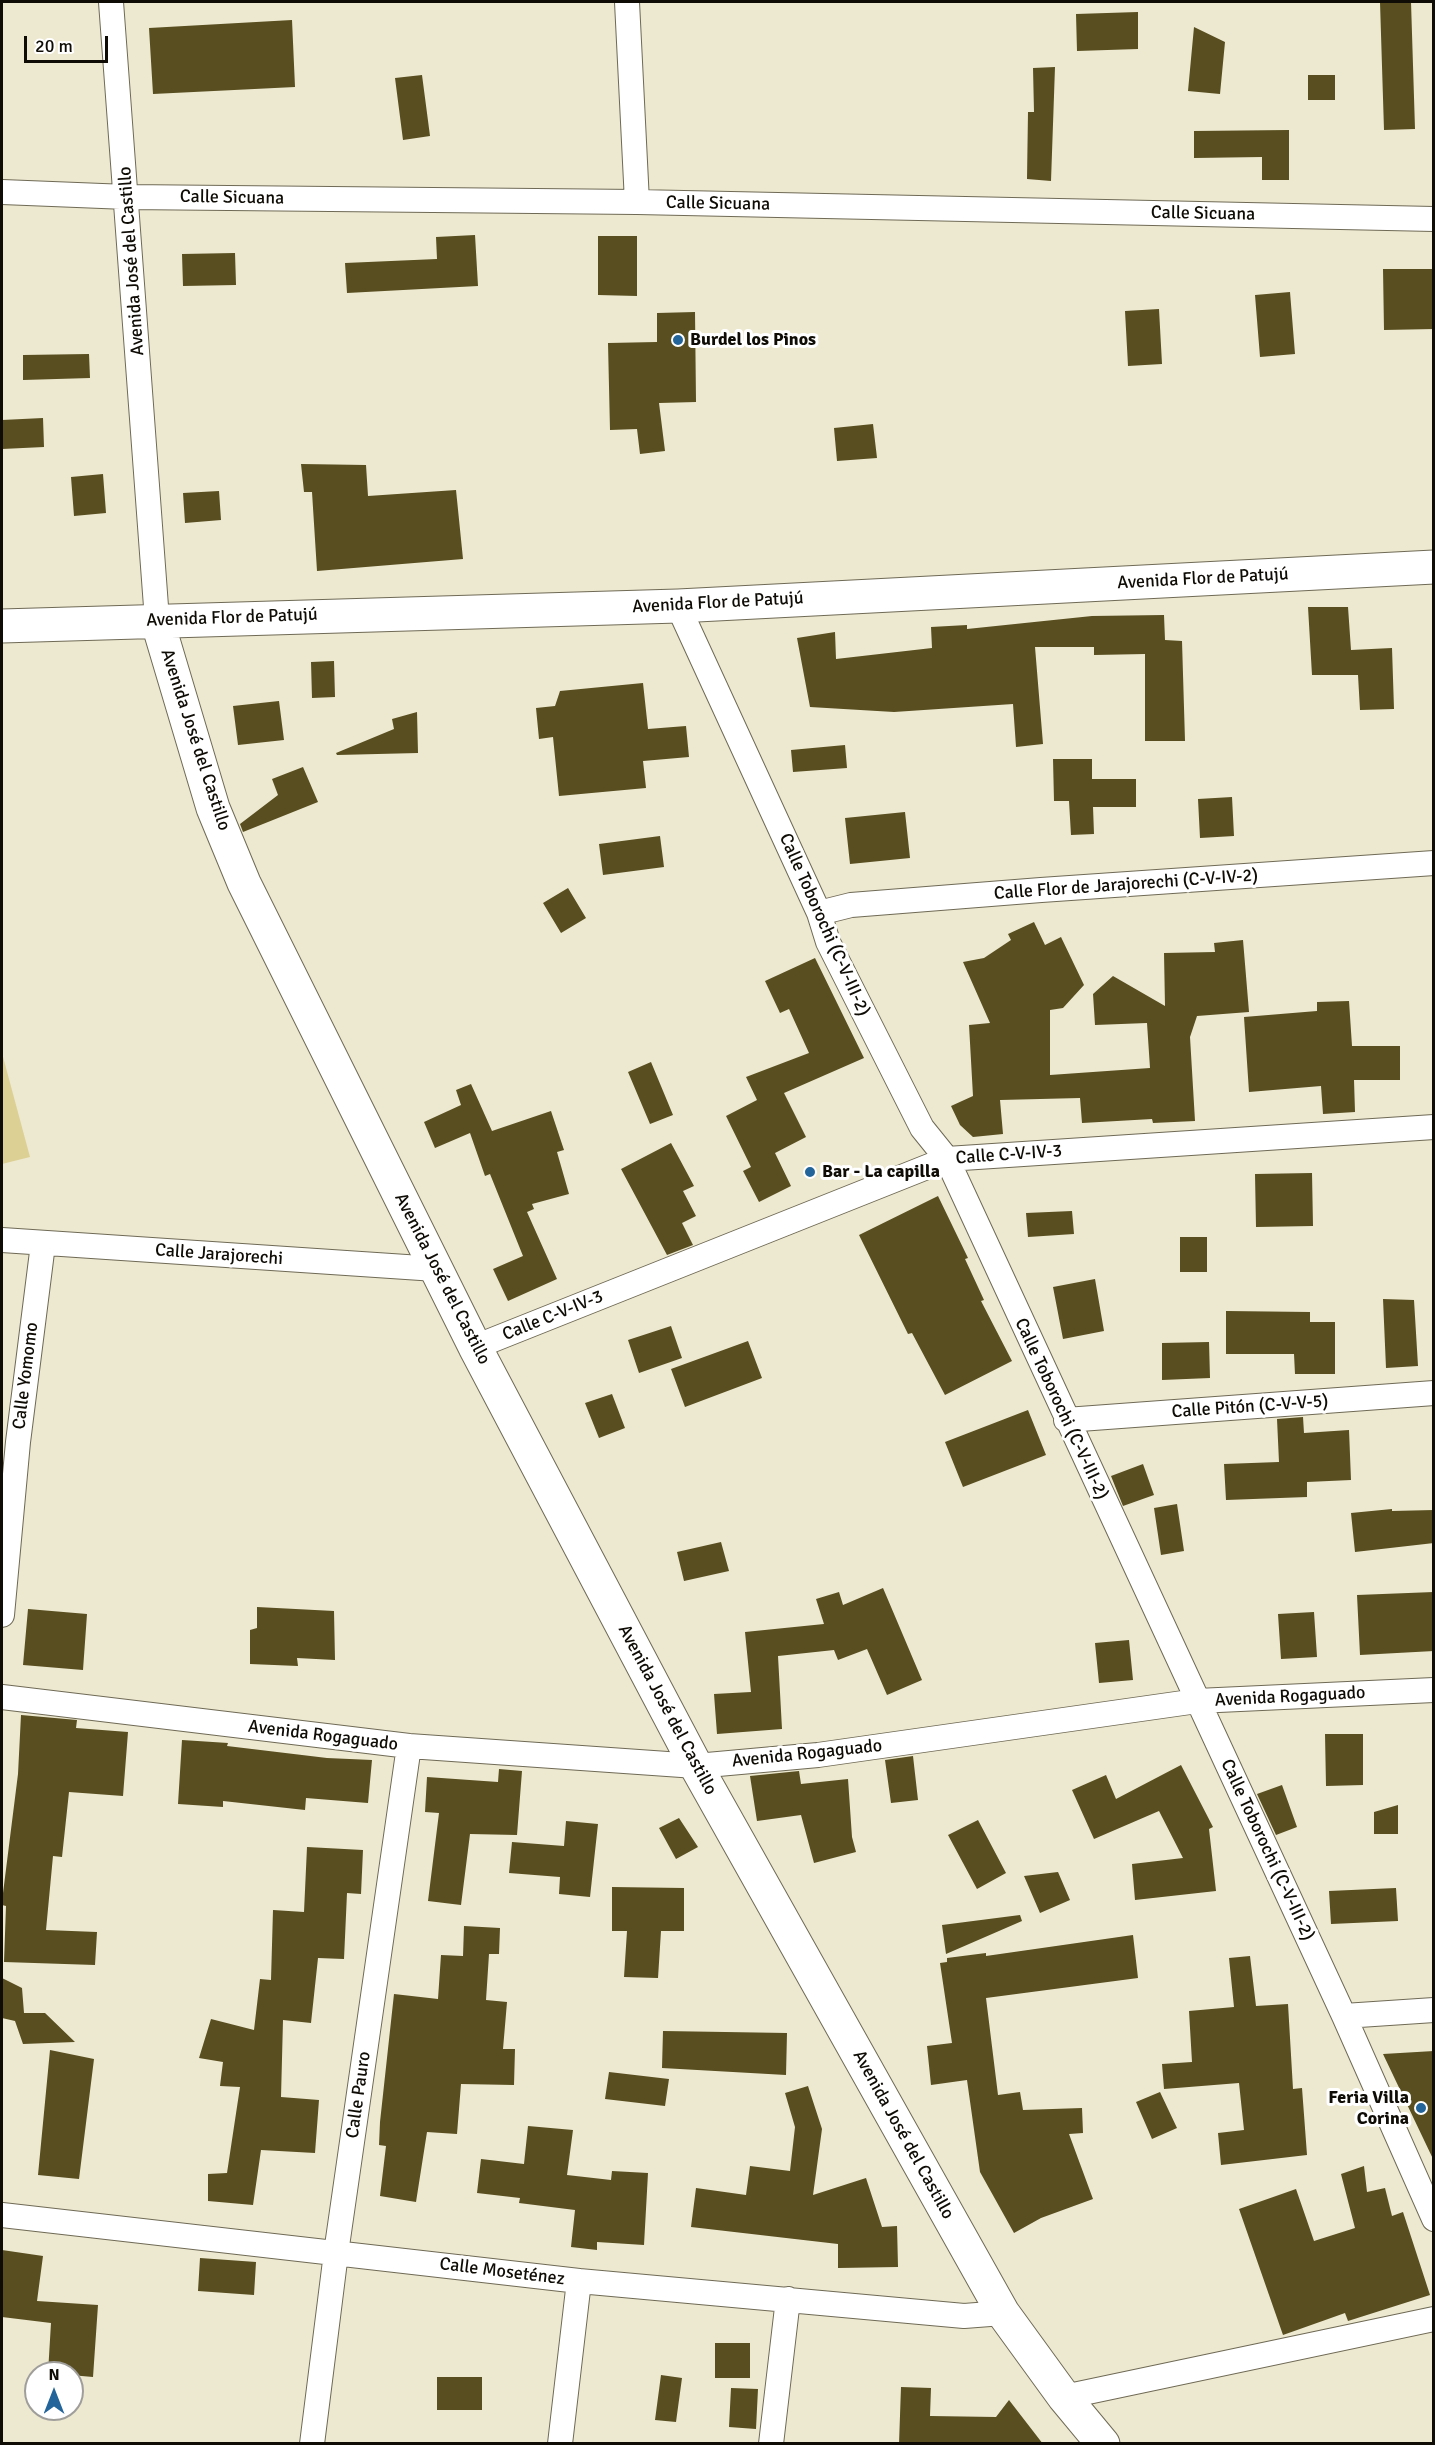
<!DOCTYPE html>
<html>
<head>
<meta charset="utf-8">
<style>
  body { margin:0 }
  #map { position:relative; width:1435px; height:2445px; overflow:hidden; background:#ede8d0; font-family:Signika,sans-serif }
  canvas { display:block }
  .frame { position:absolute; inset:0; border:3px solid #0e0c05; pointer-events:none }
  .north { position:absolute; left:24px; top:2361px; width:60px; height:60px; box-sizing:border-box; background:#fff; border:2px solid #9f9e9b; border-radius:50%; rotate:0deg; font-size:16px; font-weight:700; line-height:24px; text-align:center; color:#0e0c05 }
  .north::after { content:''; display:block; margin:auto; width:21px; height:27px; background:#23649a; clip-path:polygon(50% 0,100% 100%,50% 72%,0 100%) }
  .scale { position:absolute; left:24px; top:36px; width:84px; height:27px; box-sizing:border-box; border:3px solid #0e0c05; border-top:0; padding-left:8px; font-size:18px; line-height:21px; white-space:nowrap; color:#0e0c05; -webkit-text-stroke:4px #fff; paint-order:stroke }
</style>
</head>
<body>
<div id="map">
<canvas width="1435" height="2445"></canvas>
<div class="frame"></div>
<div class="north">N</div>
<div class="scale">20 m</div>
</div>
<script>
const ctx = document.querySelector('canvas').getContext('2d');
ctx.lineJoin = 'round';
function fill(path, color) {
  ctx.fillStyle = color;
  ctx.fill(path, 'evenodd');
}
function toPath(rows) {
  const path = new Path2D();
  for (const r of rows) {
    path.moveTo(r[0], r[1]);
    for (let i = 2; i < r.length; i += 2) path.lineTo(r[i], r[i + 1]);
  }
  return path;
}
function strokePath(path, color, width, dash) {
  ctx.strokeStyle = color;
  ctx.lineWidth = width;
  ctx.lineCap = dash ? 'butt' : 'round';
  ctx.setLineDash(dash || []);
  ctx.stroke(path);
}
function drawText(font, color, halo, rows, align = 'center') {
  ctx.font = font + ' Signika,sans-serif';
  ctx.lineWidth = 6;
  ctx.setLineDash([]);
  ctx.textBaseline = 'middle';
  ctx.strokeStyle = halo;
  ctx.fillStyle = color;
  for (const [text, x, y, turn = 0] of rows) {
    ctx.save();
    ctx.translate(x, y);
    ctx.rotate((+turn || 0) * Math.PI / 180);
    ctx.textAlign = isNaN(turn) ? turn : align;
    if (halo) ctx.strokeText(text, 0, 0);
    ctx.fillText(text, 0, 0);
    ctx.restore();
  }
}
const green = toPath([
  [2,1053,30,1157,2,1164]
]);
const building = toPath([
  [1380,2,1411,2,1415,129,1384,130],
  [1138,12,1138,49,1077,51,1076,14],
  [292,20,295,87,153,94,149,28],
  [1194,27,1225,42,1220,94,1188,91],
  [1055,67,1051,181,1027,179,1028,112,1034,112,1033,68],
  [422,75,430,136,403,140,395,78],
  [1308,75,1335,75,1335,100,1308,100],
  [1289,130,1289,180,1262,180,1262,157,1194,158,1194,131],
  [475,235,478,286,347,293,345,263,437,259,436,237],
  [598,236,637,236,637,296,598,295],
  [235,253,236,285,183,286,182,254],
  [1383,269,1434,269,1434,329,1384,330],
  [1290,292,1295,354,1260,357,1255,295],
  [1159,309,1162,364,1128,366,1125,311],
  [695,312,696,402,659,403,665,451,640,454,637,429,610,430,608,343,657,342,657,313],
  [89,354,90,378,23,380,23,355],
  [43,418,44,447,2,449,2,420],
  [873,424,877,458,837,461,834,428],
  [301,464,366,465,368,496,456,490,463,559,317,571,312,492,304,492],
  [103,474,106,513,74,516,71,477],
  [219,491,221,520,185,523,183,493],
  [1308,607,1348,607,1351,650,1392,648,1394,709,1360,710,1358,675,1312,675],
  [1164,615,1165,640,1182,641,1185,741,1145,741,1145,654,1094,655,1094,647,1035,647,1043,744,1016,747,1013,704,894,712,810,707,797,638,835,632,836,659,932,648,931,627,967,625,967,629,1092,616],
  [334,661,335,697,312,698,311,662],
  [643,683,648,729,686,726,689,757,643,761,646,788,559,796,553,737,539,739,536,708,555,706,560,691],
  [279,701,284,740,238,745,233,706],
  [417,712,418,753,337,755,336,753,394,729,392,719],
  [845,745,847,768,793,772,791,750],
  [1053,759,1092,759,1092,779,1136,779,1136,807,1093,807,1094,834,1071,835,1069,801,1054,801],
  [303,767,318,802,243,832,240,824,278,795,272,779],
  [1232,797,1234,836,1200,838,1198,799],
  [905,812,910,858,850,864,845,818],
  [660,836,664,867,603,875,599,844],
  [568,888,586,918,561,933,543,903],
  [1034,922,1045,945,1061,937,1084,985,1063,1008,1050,1010,1050,1075,1150,1068,1147,1023,1095,1025,1093,994,1113,976,1165,1006,1164,953,1215,952,1214,943,1243,940,1249,1012,1197,1016,1190,1037,1195,1121,1153,1123,1152,1119,1082,1123,1080,1098,1000,1100,1003,1134,973,1137,960,1125,951,1106,973,1096,969,1025,990,1023,963,962,984,958,1011,940,1008,934],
  [815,958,864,1058,784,1093,806,1137,775,1153,791,1186,759,1202,743,1171,751,1167,726,1116,757,1100,746,1077,809,1053,789,1009,780,1013,765,981],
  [1349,1001,1352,1046,1400,1046,1400,1080,1354,1080,1355,1112,1323,1114,1321,1086,1249,1092,1244,1017,1317,1011,1317,1002],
  [651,1062,673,1115,650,1124,628,1072],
  [471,1084,492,1131,551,1111,564,1150,557,1152,569,1194,532,1204,534,1209,527,1212,557,1279,508,1301,493,1269,523,1256,490,1174,485,1176,470,1133,435,1148,424,1122,461,1105,456,1090],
  [671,1143,694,1186,683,1191,696,1216,682,1223,693,1245,667,1255,621,1169],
  [1312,1173,1313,1226,1256,1227,1255,1174],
  [938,1196,968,1258,965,1259,984,1300,981,1301,1012,1361,945,1395,912,1333,908,1334,859,1235],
  [1072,1211,1074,1234,1028,1237,1026,1213],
  [1180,1237,1207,1237,1207,1272,1180,1272],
  [1095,1279,1104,1331,1063,1339,1053,1287],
  [1383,1299,1414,1300,1418,1366,1386,1368],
  [1226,1311,1310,1312,1310,1322,1335,1322,1335,1374,1295,1374,1294,1354,1226,1354],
  [671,1326,682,1358,639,1373,628,1340],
  [748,1341,762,1378,685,1407,671,1369],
  [1209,1342,1210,1378,1162,1380,1162,1343],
  [612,1394,625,1428,599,1438,585,1403],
  [1028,1410,1046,1455,963,1487,945,1442],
  [1303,1417,1304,1433,1349,1430,1351,1480,1307,1482,1307,1497,1226,1500,1224,1464,1279,1462,1277,1419],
  [1143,1464,1154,1495,1123,1506,1111,1476],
  [1177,1504,1184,1551,1161,1555,1154,1508],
  [1392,1509,1392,1511,1434,1510,1434,1543,1355,1552,1351,1513],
  [721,1542,729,1571,684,1581,677,1552],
  [883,1588,922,1680,887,1695,867,1649,838,1660,834,1650,778,1656,782,1729,717,1734,714,1694,751,1692,745,1632,824,1624,816,1599,839,1592,843,1605],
  [1434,1592,1434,1651,1360,1655,1357,1595],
  [257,1607,334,1611,335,1660,297,1658,298,1666,250,1664,250,1630,257,1628],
  [28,1609,87,1614,83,1670,23,1665],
  [1314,1612,1317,1657,1281,1659,1278,1614],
  [1129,1640,1133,1680,1099,1683,1095,1643],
  [21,1715,77,1720,76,1728,128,1732,123,1796,69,1792,62,1857,53,1856,46,1930,97,1932,95,1965,4,1962,6,1906,2,1905,2,1901,18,1774],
  [1325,1734,1363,1734,1363,1785,1326,1786],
  [182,1740,228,1743,227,1746,327,1758,372,1760,368,1803,306,1798,305,1810,223,1801,223,1807,178,1804],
  [913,1756,918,1800,891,1803,885,1760],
  [1181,1765,1213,1827,1209,1829,1216,1891,1135,1900,1132,1864,1183,1858,1159,1811,1094,1839,1072,1790,1106,1775,1116,1799],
  [499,1769,522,1771,517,1835,470,1834,461,1905,428,1901,439,1813,425,1812,427,1777,498,1782],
  [799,1771,801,1784,848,1779,852,1837,856,1852,814,1863,801,1815,757,1821,750,1776],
  [1282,1785,1297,1827,1276,1835,1257,1794],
  [1398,1805,1398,1834,1374,1834,1374,1812],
  [679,1818,698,1847,676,1859,659,1828],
  [978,1820,1006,1873,977,1889,948,1835],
  [566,1821,598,1824,590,1897,559,1894,560,1877,509,1873,512,1842,564,1846],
  [307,1847,363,1850,361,1894,347,1893,344,1959,318,1958,311,2023,283,2020,281,2097,319,2100,315,2153,261,2150,253,2205,208,2201,208,2174,227,2173,240,2087,220,2086,223,2062,199,2058,211,2019,254,2030,260,1979,271,1980,273,1910,304,1912],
  [1058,1872,1070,1900,1040,1913,1024,1876],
  [612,1887,684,1888,684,1931,661,1931,658,1978,624,1977,627,1931,612,1931],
  [1396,1888,1398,1921,1331,1924,1329,1891],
  [1020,1915,1022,1921,946,1954,942,1925],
  [464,1926,500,1928,499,1954,489,1954,486,2000,507,2002,503,2049,515,2049,514,2085,461,2084,457,2134,427,2132,416,2202,380,2196,386,2146,379,2145,380,2122,394,1994,438,1999,441,1955,463,1956],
  [1133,1935,1138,1978,986,1998,998,2095,1020,2092,1023,2110,1082,2108,1083,2133,1069,2134,1093,2199,1041,2218,1014,2233,980,2172,967,2080,931,2085,927,2046,952,2043,940,1963,947,1962,947,1958,986,1953,986,1956],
  [1250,1956,1256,2006,1288,2004,1293,2089,1302,2088,1307,2155,1221,2165,1218,2133,1244,2130,1239,2083,1164,2089,1162,2064,1192,2062,1189,2011,1234,2007,1229,1958],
  [2,1978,22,1988,24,2013,45,2013,75,2042,23,2044,15,2021,2,2018],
  [663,2031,787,2033,786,2075,662,2068],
  [50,2050,94,2059,79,2179,38,2175],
  [1434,2051,1434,2161,1383,2054],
  [609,2072,669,2079,665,2106,605,2099],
  [808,2086,822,2129,813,2195,866,2178,882,2227,897,2226,898,2267,838,2268,838,2244,691,2227,696,2188,746,2195,750,2166,790,2171,795,2127,785,2093],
  [1160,2092,1177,2128,1152,2139,1136,2102],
  [528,2126,573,2130,567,2175,611,2180,612,2171,648,2173,644,2245,597,2242,597,2250,571,2247,575,2210,519,2203,520,2198,477,2193,481,2159,524,2164],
  [1364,2166,1367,2192,1385,2188,1392,2216,1403,2212,1430,2295,1348,2321,1345,2313,1283,2335,1239,2209,1296,2189,1314,2241,1355,2228,1341,2174],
  [2,2250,43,2256,37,2301,98,2305,93,2377,48,2373,51,2323,2,2317],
  [200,2258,256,2262,254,2295,198,2291],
  [715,2343,750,2343,750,2378,715,2378],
  [661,2375,682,2378,676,2422,655,2420],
  [437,2377,482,2377,482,2410,437,2410],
  [901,2387,931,2388,930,2416,996,2417,1009,2400,1043,2444,899,2444],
  [731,2388,758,2389,756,2429,729,2427]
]);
const street = toPath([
  [111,2,157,620],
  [627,2,637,202],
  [2,192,127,197,637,202,1434,219],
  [678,606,819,913,828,942,922,1128,947,1159,1344,2016,1434,2219],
  [819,913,851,905,1041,890,1434,863],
  [2,1240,436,1269],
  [475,1347,947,1159,1434,1127],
  [1066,1420,1434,1393],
  [2,1615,18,1442,43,1244],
  [2,1697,409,1746,696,1766,818,1755,1197,1701,1434,1690],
  [1344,2016,1434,2010],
  [2,2215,579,2281,964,2316,1003,2313],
  [1064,2397,1434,2319],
  [312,2444,336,2253,409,1746],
  [560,2444,579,2281],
  [771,2444,788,2299]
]);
const secondary = toPath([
  [157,620,213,808,244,883,475,1347,696,1766,1003,2313,1064,2397,1103,2444],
  [2,626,678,606,1434,567]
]);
const markers = [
  [678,340,6,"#23649a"],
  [810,1172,6,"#23649a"],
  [1421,2108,6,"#23649a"]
];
const streetNames = [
  ["Calle Sicuana",232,198,1],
  ["Calle Sicuana",718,204,1],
  ["Calle Sicuana",1203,214,1],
  ["Avenida José del Castillo",132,261,-94],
  ["Avenida Flor de Patujú",1203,579,-3],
  ["Avenida Flor de Patujú",718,603,-3],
  ["Avenida Flor de Patujú",232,618,-2],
  ["Avenida José del Castillo",195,740,72],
  ["Calle Flor de Jarajorechi (C-V-IV-2)",1126,885,-4],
  ["Calle Toborochi (C-V-III-2)",824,925,66],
  ["Calle C-V-IV-3",1009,1155,-4],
  ["Calle Jarajorechi",219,1255,4],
  ["Avenida José del Castillo",442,1279,63],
  ["Calle C-V-IV-3",553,1316,-22],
  ["Calle Yomomo",26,1376,-83],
  ["Calle Pitón (C-V-V-5)",1250,1407,-4],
  ["Calle Toborochi (C-V-III-2)",1061,1409,65],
  ["Avenida Rogaguado",1290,1697,-3],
  ["Avenida José del Castillo",667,1710,62],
  ["Avenida Rogaguado",323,1736,7],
  ["Avenida Rogaguado",807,1754,-6],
  ["Calle Toborochi (C-V-III-2)",1267,1850,65],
  ["Calle Pauro",359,2095,-82],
  ["Avenida José del Castillo",903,2135,61],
  ["Calle Moseténez",502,2272,7]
];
const poiNames = [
  ["Burdel los Pinos",690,340],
  ["Bar - La capilla",822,1172],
  ["Feria Villa",1409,2098,"right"],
  ["Corina",1409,2119,"right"]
];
fill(green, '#ddd094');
fill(building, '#584e1f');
strokePath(street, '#6f6a55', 26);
strokePath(secondary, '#6f6a55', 35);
strokePath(street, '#fff', 24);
strokePath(secondary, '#fff', 33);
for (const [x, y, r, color] of markers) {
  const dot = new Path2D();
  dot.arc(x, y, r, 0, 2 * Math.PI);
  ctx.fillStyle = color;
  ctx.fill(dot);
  strokePath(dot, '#fff', 2);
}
drawText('18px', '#0e0c05', '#fff', streetNames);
drawText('bold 18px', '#0e0c05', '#fff', poiNames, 'left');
</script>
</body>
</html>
